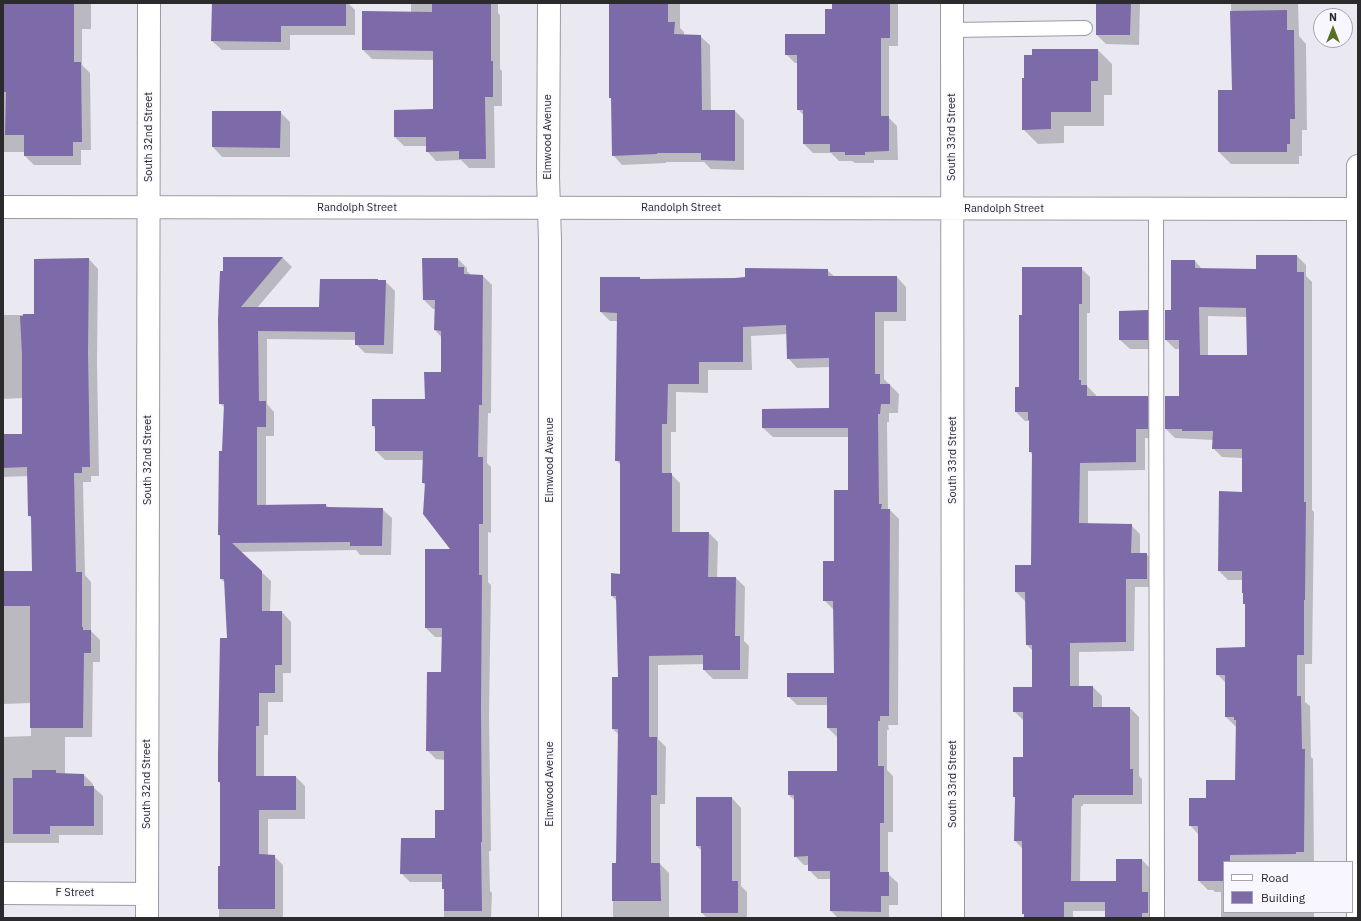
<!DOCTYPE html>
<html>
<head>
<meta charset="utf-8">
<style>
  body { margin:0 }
  #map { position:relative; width:1361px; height:921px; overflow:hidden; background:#eae8f1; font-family:"IBM Plex Sans",sans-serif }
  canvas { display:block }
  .frame { position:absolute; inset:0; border:4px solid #2b2a2d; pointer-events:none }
  .legend { position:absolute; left:1223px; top:861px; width:130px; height:52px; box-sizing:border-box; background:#f8f6fe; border:1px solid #a6a4aa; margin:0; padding:5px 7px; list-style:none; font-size:12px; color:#2b2a2d }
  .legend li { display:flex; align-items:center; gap:8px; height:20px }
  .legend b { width:20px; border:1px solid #a6a4aa }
  .north { position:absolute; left:1313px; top:8px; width:40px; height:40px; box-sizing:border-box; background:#f8f6fe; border:1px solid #a6a4aa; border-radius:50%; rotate:0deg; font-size:11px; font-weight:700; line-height:16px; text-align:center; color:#2b2a2d }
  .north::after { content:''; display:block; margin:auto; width:14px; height:18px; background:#577123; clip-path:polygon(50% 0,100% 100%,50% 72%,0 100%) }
</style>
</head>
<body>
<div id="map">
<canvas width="1361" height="921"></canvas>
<div class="frame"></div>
<ul class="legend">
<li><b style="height:5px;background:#fff"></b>Road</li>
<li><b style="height:11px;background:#7d6aa9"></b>Building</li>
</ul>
<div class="north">N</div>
</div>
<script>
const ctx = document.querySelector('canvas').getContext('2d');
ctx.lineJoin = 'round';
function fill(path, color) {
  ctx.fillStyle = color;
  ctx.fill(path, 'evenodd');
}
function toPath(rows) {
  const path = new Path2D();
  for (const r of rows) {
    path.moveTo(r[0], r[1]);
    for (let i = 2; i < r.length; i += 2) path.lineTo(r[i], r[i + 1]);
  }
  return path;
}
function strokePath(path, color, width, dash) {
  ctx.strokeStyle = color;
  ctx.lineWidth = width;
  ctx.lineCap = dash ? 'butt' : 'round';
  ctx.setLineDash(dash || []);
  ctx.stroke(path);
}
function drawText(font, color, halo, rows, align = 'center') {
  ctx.font = font + ' "IBM Plex Sans",sans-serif';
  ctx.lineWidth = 3;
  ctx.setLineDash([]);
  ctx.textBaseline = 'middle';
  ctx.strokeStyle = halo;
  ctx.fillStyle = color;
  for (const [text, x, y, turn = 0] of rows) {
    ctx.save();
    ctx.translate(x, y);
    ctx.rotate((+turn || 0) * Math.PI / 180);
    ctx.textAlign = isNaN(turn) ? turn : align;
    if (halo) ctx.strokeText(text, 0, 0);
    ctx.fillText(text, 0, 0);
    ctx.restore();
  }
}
const shadow = toPath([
  [3,3,91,3,91,29,82,29,82,65,90,73,91,150,81,150,81,165,34,165,25,156,25,152,3,152],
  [213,3,348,3,355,10,355,35,290,35,290,50,222,50,212,41],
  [411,3,498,3,498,13,500,15,500,69,502,71,502,106,494,106,495,168,469,168,461,160,436,161,427,151,427,146,404,146,395,137,434,110,434,60,372,59,363,50,411,13],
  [610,3,680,3,680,28,684,32,684,35,700,36,710,45,711,111,735,111,744,120,744,170,711,169,704,162,666,162,666,163,622,165,613,155,612,100,610,97],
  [833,3,898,3,898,46,889,46,889,118,897,126,898,160,874,160,874,163,855,163,852,161,839,161,831,153,813,153,804,144,804,116,798,109,798,63,795,63,786,54,826,35,833,10],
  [1097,3,1140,3,1139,45,1106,44,1097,35],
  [1231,3,1298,3,1299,36,1306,44,1307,130,1302,130,1302,156,1299,156,1299,164,1231,164,1219,152,1233,91],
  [1098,50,1112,64,1112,95,1104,95,1104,126,1064,126,1064,143,1038,144,1023,129],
  [213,112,280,112,290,122,290,157,222,157,213,147],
  [1297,256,1306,265,1306,276,1312,282,1312,510,1314,512,1312,664,1305,664,1305,702,1310,706,1311,757,1313,759,1314,862,1224,862,1224,912,1314,912,1314,918,1221,918,1221,892,1215,892,1213,890,1208,890,1199,881,1199,835,1190,825,1207,799,1236,781,1237,726,1235,726,1226,717,1226,683,1217,674,1246,648,1246,604,1243,580,1228,580,1219,571,1243,493,1243,458,1222,457,1213,448,1213,440,1175,438,1166,429,1180,397,1180,349,1175,349,1166,340,1172,311,1195,261,1202,269,1257,270],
  [1208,316,1247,317,1248,356,1208,356],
  [224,258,283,258,292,267,257,308,320,308,379,281,385,281,395,291,393,354,365,353,356,344,356,340,267,339,267,404,274,412,274,436,266,436,266,505,326,505,329,508,382,509,392,518,391,555,360,555,356,550,240,552,271,581,270,612,282,612,291,622,291,673,283,673,283,702,268,702,268,735,264,735,264,777,296,777,305,786,305,819,268,819,268,856,274,856,283,865,283,918,219,918,219,867,220,867,220,783,219,782,228,639,225,583,221,579,221,537,219,535,225,408,220,403],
  [89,259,98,269,97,362,99,476,91,476,91,482,83,482,85,575,91,582,91,631,100,640,100,662,93,662,92,737,65,737,65,774,84,775,93,784,93,787,103,796,103,835,59,835,59,843,3,843,3,737,31,736,31,703,3,704,3,572,33,572,32,519,29,515,28,476,3,477,3,435,23,435,23,398,3,399,3,315,35,315],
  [458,259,467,268,467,271,471,275,483,276,492,285,491,413,488,413,487,463,491,467,491,533,488,532,488,582,491,585,489,716,491,851,489,851,490,891,492,893,491,918,444,918,444,882,410,882,401,873,436,839,445,811,445,760,436,759,427,750,442,673,443,637,435,637,426,628,452,550,426,486,423,483,424,460,385,460,376,451,376,430,373,426,426,400,442,373,442,338,435,330,435,309,433,309,424,300],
  [1081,268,1090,277,1090,313,1087,313,1087,386,1096,395,1096,397,1147,397,1156,406,1156,438,1145,438,1145,470,1088,471,1088,524,1131,525,1140,534,1140,554,1146,554,1156,563,1155,587,1135,587,1134,651,1079,652,1079,687,1093,687,1102,696,1102,708,1130,708,1139,717,1139,776,1142,779,1142,804,1083,804,1083,806,1081,806,1080,882,1117,882,1142,860,1151,869,1156,918,1106,918,1106,911,1073,911,1073,918,1025,918,1023,913,1023,849,1015,841,1016,798,1014,796,1024,758,1024,720,1023,720,1014,711,1033,688,1033,651,1027,645,1025,601,1016,592,1032,566,1033,455,1030,452,1030,421,1025,421,1016,412,1020,388,1023,316],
  [827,270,835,277,897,277,906,287,906,321,884,321,884,379,899,394,898,413,889,413,889,422,887,422,888,510,890,510,899,519,898,725,888,725,889,730,887,730,887,770,893,776,893,832,888,832,888,874,898,883,898,905,889,905,889,918,838,918,831,911,831,879,818,879,809,870,809,865,804,865,795,856,795,801,789,795,838,772,837,737,828,728,828,705,797,705,788,696,835,674,834,610,824,600,835,562,849,491,849,437,773,437,763,428,830,409,830,367,797,368,788,358,787,334,751,336,752,370,708,370,708,393,676,392,676,432,671,432,671,474,680,483,680,533,709,533,718,542,717,578,736,578,745,587,744,641,749,646,748,679,713,679,704,670,704,664,658,665,658,739,666,747,665,804,660,804,660,864,669,873,669,918,613,918,613,864,617,864,619,735,613,729,619,678,617,601,612,596,621,575,621,465,616,460,618,321,610,321,601,312,640,278,641,280,735,279],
  [1147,311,1157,321,1157,349,1130,349,1120,340],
  [732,798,741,808,741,886,747,892,747,918,707,918,702,913,702,851,697,846]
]);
const building = toPath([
  [3,3,74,3,74,62,81,62,82,142,73,142,73,156,24,156,24,135,5,135,6,92,3,92],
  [212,3,346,3,346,26,281,26,281,42,211,41],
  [609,3,668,3,668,22,675,22,674,34,701,35,702,110,735,110,735,161,701,160,701,153,657,153,657,154,612,156,611,98,609,98],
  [832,3,890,3,890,38,881,38,881,116,889,116,889,151,865,152,865,155,845,155,845,152,830,152,830,144,803,144,803,110,797,110,797,55,785,55,785,34,825,34,825,9,832,9],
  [1096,3,1131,3,1130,35,1096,35],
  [432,4,491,4,491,61,493,61,493,97,485,97,486,159,459,159,459,151,426,152,426,137,394,137,394,110,433,109,433,51,362,50,362,11,432,12],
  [1287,10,1287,30,1294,30,1295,119,1290,119,1290,144,1287,144,1287,152,1218,152,1218,90,1232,90,1230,11],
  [1032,49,1098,49,1098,81,1091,81,1091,112,1051,112,1051,129,1022,130,1022,78,1024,78,1024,55,1032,55],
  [212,111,281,111,280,148,212,147],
  [1256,255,1297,255,1297,272,1304,272,1304,502,1306,502,1305,600,1304,600,1304,655,1297,655,1297,696,1301,696,1302,749,1305,749,1304,852,1296,852,1296,854,1230,855,1230,862,1224,862,1224,881,1198,881,1198,826,1189,826,1189,798,1206,798,1206,780,1235,780,1236,720,1234,720,1234,717,1225,717,1225,675,1216,675,1216,648,1245,647,1245,604,1243,604,1243,593,1242,593,1242,571,1218,571,1219,491,1242,492,1242,449,1212,449,1213,431,1182,431,1182,429,1165,429,1165,396,1179,396,1179,340,1165,340,1165,310,1171,310,1171,260,1195,260,1195,268,1256,269],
  [1199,307,1246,308,1247,355,1200,355],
  [223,257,283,257,241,307,319,307,320,279,378,279,378,280,386,280,384,345,355,345,355,332,258,331,259,401,266,401,266,427,257,427,257,505,326,504,326,507,383,508,382,546,350,546,350,542,232,543,262,571,262,611,282,611,282,665,275,665,275,693,259,693,259,726,256,726,256,776,296,776,296,810,259,810,259,854,275,855,275,909,218,909,218,866,220,866,220,782,218,782,218,754,220,638,227,638,224,579,220,579,220,535,218,535,219,451,222,451,224,404,219,404,218,319,220,271,223,271],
  [89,258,88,352,90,467,82,467,82,473,74,473,76,572,82,572,82,627,83,627,83,630,91,630,91,653,84,653,83,728,30,728,30,606,3,606,3,571,32,571,31,516,28,516,27,467,3,468,3,434,22,434,22,355,20,316,23,316,23,314,34,314,34,259],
  [422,258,458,258,458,267,464,267,464,274,483,275,482,405,479,405,478,457,483,457,483,524,479,524,479,575,482,575,481,706,482,842,481,842,482,911,444,911,444,889,442,889,442,874,400,874,401,838,435,838,435,810,444,810,444,751,426,751,427,672,441,672,442,628,425,628,425,549,450,549,423,514,425,483,422,483,423,451,375,451,375,426,372,426,372,399,425,399,424,372,441,372,441,331,434,330,435,300,423,300],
  [1022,267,1082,267,1082,304,1079,304,1079,380,1081,380,1081,385,1087,385,1087,396,1148,396,1148,429,1136,429,1136,462,1080,463,1079,523,1132,524,1131,553,1147,553,1147,579,1126,579,1126,642,1070,643,1070,686,1093,686,1093,707,1130,707,1130,769,1133,769,1133,795,1074,795,1074,798,1072,798,1071,881,1116,881,1116,859,1142,859,1142,892,1148,892,1148,913,1142,913,1142,918,1105,918,1105,902,1064,902,1064,918,1024,918,1024,914,1022,914,1022,841,1014,841,1015,797,1013,797,1013,757,1023,757,1023,712,1013,712,1013,687,1032,687,1032,645,1026,645,1025,592,1015,592,1015,565,1031,565,1032,452,1029,452,1029,420,1028,420,1028,412,1015,412,1015,387,1019,387,1019,315,1022,315],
  [745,268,828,269,828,276,897,276,897,312,875,312,875,374,880,374,880,384,890,384,890,404,881,404,880,414,878,414,879,504,882,504,881,509,890,509,889,716,880,716,880,721,878,721,878,766,884,766,884,823,880,823,880,872,889,872,889,896,881,896,881,912,830,911,830,871,808,871,808,856,794,857,794,795,788,795,788,771,837,771,837,728,827,728,827,697,787,697,787,673,834,673,833,601,823,601,823,561,834,561,834,490,848,490,848,428,762,428,762,409,829,408,829,358,787,359,786,325,743,327,743,362,699,362,699,384,668,384,667,424,662,424,662,473,672,473,672,532,709,532,708,577,736,577,735,636,740,636,740,670,703,670,703,655,649,656,649,737,657,737,657,795,651,795,651,863,660,863,661,901,612,901,612,863,616,863,618,729,612,729,612,677,618,677,616,596,611,596,611,573,620,574,620,461,615,461,617,313,600,312,600,277,640,277,640,279,735,278,745,277],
  [1148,310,1148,340,1119,340,1119,311],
  [32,770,56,770,56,773,84,774,84,786,94,786,94,826,50,826,50,834,13,834,13,778,32,778],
  [696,797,732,797,732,881,738,881,738,913,701,913,701,846,696,846]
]);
const lane = toPath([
  [952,30,1085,28],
  [1156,209,1157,918]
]);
const street = toPath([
  [549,3,548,177,550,240,550,918],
  [3,893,147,894],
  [147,918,149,3],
  [1358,918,1358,166]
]);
const secondary = toPath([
  [952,3,953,918],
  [3,207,1358,209]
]);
const streetNames = [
  ["South 32nd Street",149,137,-90],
  ["Elmwood Avenue",548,137,-90],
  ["South 33rd Street",952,137,-90],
  ["Randolph Street",357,208],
  ["Randolph Street",681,208],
  ["Randolph Street",1004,209],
  ["South 32nd Street",148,460,-90],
  ["Elmwood Avenue",550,460,-90],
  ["South 33rd Street",953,460,-90],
  ["South 32nd Street",147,784,-90],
  ["Elmwood Avenue",550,784,-90],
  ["South 33rd Street",953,784,-90],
  ["F Street",75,893]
];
fill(shadow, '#0003');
fill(building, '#7d6aa9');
strokePath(lane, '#9c9aa1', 16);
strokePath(street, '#9c9aa1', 24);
strokePath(secondary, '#9c9aa1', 24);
strokePath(lane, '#fff', 14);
strokePath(street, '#fff', 22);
strokePath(secondary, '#fff', 22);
drawText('11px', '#2b2a2d', '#f8f6fe', streetNames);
</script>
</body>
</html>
